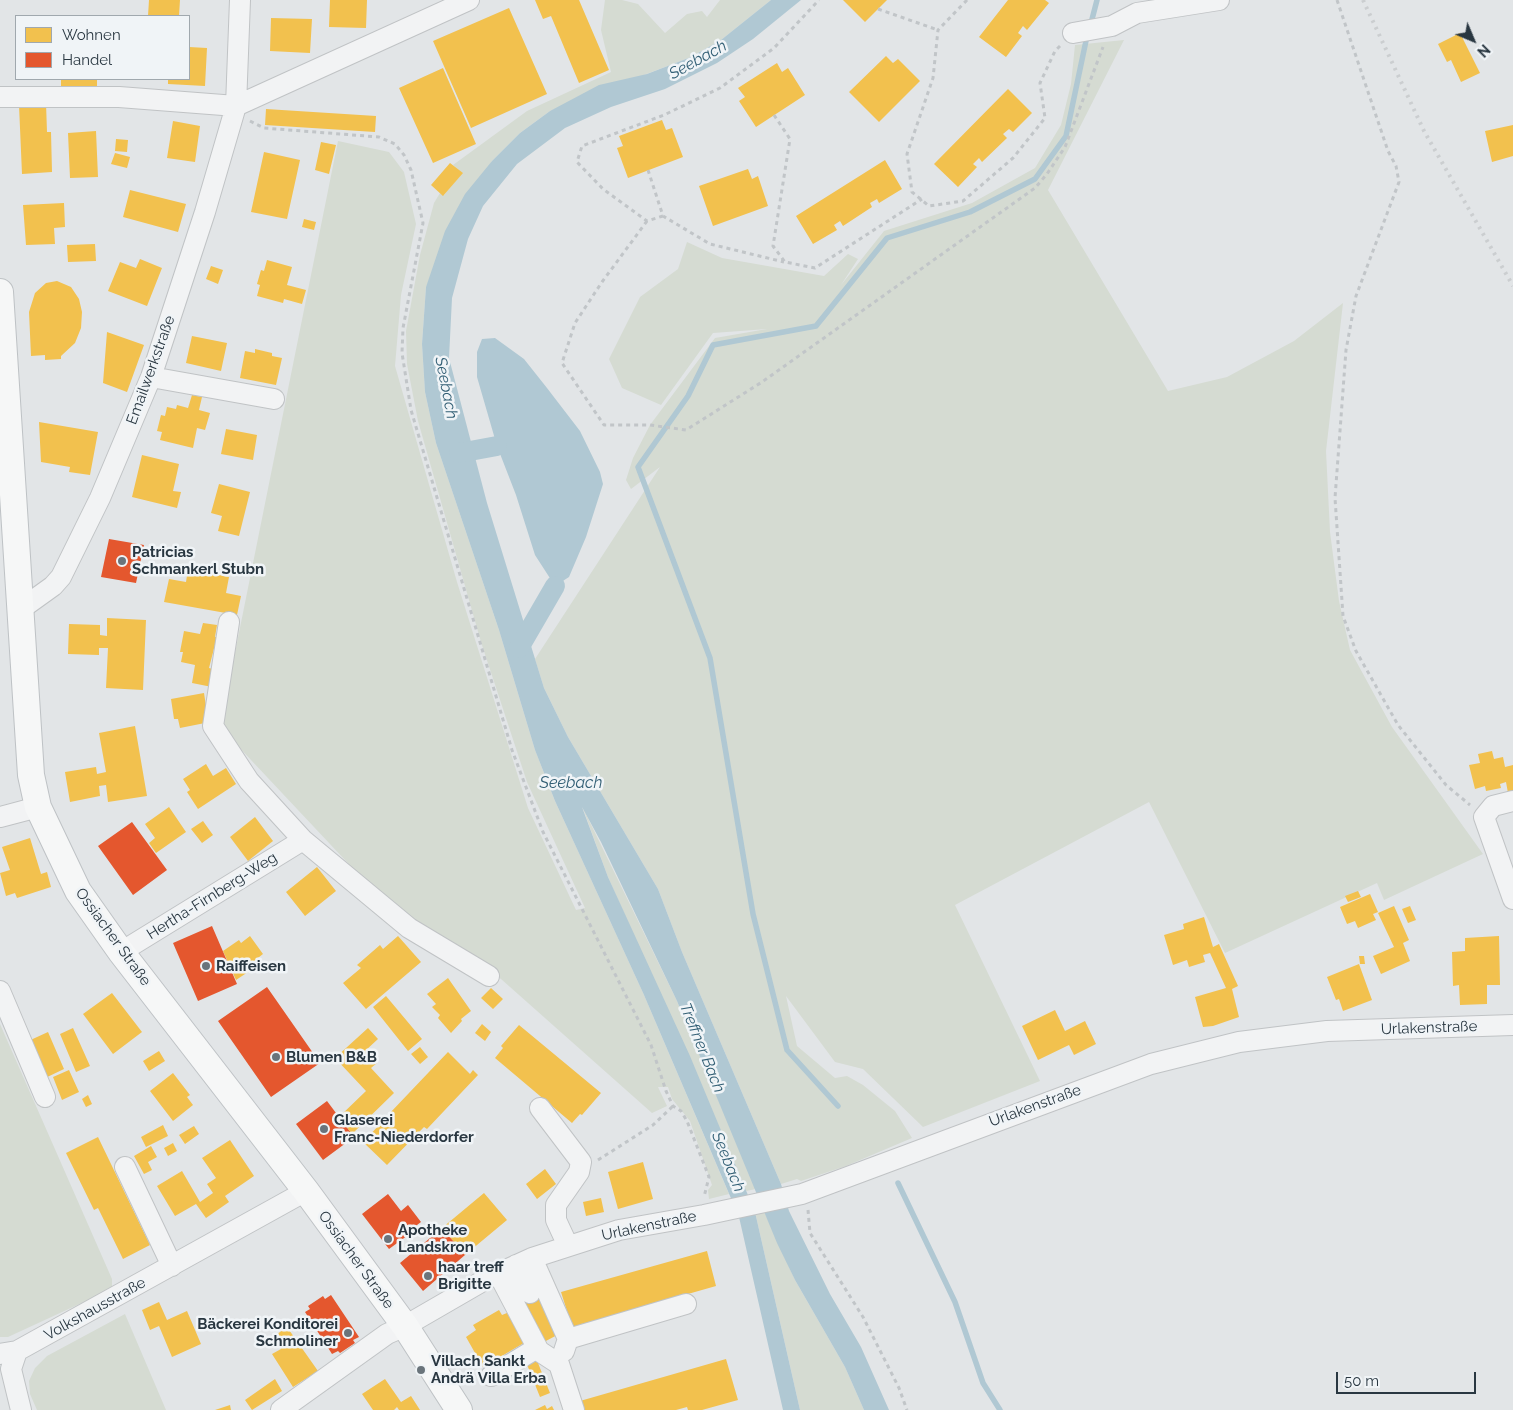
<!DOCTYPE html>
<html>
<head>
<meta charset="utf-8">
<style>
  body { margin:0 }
  #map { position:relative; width:1513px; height:1410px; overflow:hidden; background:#e2e5e7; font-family:Raleway,sans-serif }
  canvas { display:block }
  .legend { position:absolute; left:15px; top:15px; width:175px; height:65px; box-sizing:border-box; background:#f0f4f7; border:1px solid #a0a8ae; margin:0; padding:6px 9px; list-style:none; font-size:15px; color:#293741 }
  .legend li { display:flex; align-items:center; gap:10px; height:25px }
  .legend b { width:25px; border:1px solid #a0a8ae }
  .north { position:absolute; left:1448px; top:15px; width:50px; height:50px; -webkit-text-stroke:4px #f0f4f7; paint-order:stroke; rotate:135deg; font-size:14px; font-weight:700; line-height:20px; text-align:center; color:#293741 }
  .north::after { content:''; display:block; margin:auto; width:18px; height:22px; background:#293741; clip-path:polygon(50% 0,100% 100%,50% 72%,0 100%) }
  .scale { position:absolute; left:1336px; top:1372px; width:140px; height:22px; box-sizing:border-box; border:2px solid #293741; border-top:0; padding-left:6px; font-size:15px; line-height:18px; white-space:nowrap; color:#293741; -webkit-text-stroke:4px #f0f4f7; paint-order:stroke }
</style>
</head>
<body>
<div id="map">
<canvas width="1513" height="1410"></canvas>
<ul class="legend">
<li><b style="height:14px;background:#f2c14e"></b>Wohnen</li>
<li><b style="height:14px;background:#e4572e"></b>Handel</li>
</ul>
<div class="north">N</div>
<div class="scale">50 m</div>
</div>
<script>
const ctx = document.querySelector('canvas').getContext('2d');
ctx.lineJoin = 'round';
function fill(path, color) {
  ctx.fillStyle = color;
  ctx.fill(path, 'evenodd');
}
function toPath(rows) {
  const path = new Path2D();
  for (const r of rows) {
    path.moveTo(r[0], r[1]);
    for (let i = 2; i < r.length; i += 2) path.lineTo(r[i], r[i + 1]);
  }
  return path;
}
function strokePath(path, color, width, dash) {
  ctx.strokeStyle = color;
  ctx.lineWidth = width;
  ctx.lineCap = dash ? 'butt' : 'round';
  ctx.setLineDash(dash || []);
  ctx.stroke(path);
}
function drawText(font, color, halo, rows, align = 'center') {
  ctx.font = font + ' Raleway,sans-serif';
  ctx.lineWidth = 5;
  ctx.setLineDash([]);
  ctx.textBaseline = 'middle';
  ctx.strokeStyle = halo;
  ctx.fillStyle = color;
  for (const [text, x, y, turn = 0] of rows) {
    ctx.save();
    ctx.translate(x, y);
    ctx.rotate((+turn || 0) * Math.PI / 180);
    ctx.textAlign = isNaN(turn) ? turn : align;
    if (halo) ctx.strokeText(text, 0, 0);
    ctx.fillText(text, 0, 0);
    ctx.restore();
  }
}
const green = toPath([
  [605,0,622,0,638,4,665,33,687,14,702,11,707,17,720,0,771,0,721,40,691,57,550,111,520,133,492,161,426,287,422,344,425,392,436,443,499,630,535,750,555,801,644,995,729,1194,709,1199,708,1190,712,1185,690,1121,672,1099,668,1087,658,1087,667,1106,652,1113,501,979,376,893,220,727,338,141,389,152,404,172,416,224,401,295,395,366,457,582,528,808,576,910,585,908,527,782,481,642,418,421,407,364,406,331,420,255,434,203,440,193,444,195,462,173,453,165,527,111,611,72,601,30],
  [1124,40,1048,190,1168,391,1227,377,1294,341,1343,303,1326,451,1330,532,1339,601,1350,650,1392,727,1483,854,1384,900,1377,883,1225,953,1149,802,955,905,1040,1081,923,1127,863,1069,835,1062,786,996,797,1046,835,1078,847,1076,863,1085,895,1111,912,1138,846,1166,801,1181,797,1179,781,1184,682,952,658,889,568,737,544,688,535,659,660,467,631,489,626,480,633,458,650,425,715,338,767,329,713,333,661,405,622,388,609,359,640,297,678,269,687,242,722,258,824,276,848,254,858,259,841,285,884,231,972,203,1035,168,1061,125,1071,84,1075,45],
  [582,806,677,1001,756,1189,746,1191,608,877],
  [0,1024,112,1279,112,1289,8,1337,0,1337],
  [764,1211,795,1280,845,1367,864,1410,800,1410,755,1212],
  [125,1314,166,1410,37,1410,30,1394,29,1381,35,1368,47,1356]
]);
const water = toPath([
  [771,0,801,0,753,39,717,63,665,89,611,107,565,128,517,164,483,206,468,239,452,298,449,358,487,503,544,688,568,737,658,889,682,952,781,1184,789,1211,830,1294,861,1347,889,1410,864,1410,845,1367,795,1280,777,1243,677,1001,601,842,582,807,608,877,690,1056,755,1212,800,1410,783,1410,739,1217,644,995,555,801,535,750,499,630,436,443,425,392,422,344,426,287,445,231,465,194,492,161,520,133,550,111,599,85,647,74,691,57,721,40],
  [495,338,524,359,547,388,580,431,600,472,603,484,586,537,569,577,555,586,535,555,516,495,497,446,477,377,477,352,482,339]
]);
const homes = toPath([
  [149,0,180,0,179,16,148,16],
  [330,0,367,0,366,28,329,27],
  [535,0,579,0,609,70,579,83,551,16,543,19],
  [843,0,887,0,865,22],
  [1008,0,1045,0,1049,3,1027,30,1023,26,1018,33,1022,36,1006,57,979,37],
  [509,8,547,94,471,128,433,41],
  [271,18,312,19,310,53,270,51],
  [1460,33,1480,73,1461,82,1451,60,1447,62,1438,44],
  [189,47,207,48,205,86,168,84,168,79,189,79],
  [886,56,893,63,898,59,920,81,879,122,849,92],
  [777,63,782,72,788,68,805,95,756,127,739,101,745,97,738,88],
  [443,68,476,144,433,163,399,88],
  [61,79,97,79,97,88,61,90],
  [1008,89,1032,113,1013,132,1009,129,1003,134,1007,138,982,162,979,158,973,164,977,167,958,187,934,164],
  [46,103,47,132,51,132,52,172,22,174,19,105],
  [266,109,376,116,375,132,265,125],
  [662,120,666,130,672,128,683,157,628,178,617,148,623,146,619,136],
  [173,121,200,126,195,162,167,158],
  [1513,125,1513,156,1492,162,1485,131],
  [96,131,98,177,70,178,68,133],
  [116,139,128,140,127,152,115,151],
  [321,142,336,145,329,174,315,170],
  [264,152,300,160,287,219,251,212],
  [115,153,130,157,127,168,111,164],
  [885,160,902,189,879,203,877,199,870,203,872,207,843,226,840,221,834,225,837,230,813,244,796,216],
  [450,163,463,173,443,196,431,185],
  [748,169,752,179,758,176,768,206,713,226,699,186],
  [130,190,186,204,178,232,123,217],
  [64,203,65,227,54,228,55,244,26,245,23,205],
  [304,219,316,222,314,230,302,227],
  [95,244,96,261,68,262,67,245],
  [140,259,162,268,147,306,108,291,120,262,136,268],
  [267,260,292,267,287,285,306,290,302,304,284,299,283,303,257,296,260,285,257,284,261,270,264,271],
  [211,266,223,270,218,284,206,279],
  [57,281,71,287,79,299,82,312,81,328,75,343,61,356,61,359,45,360,45,355,31,356,29,312,35,293,46,283],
  [107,332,144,345,127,392,103,383],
  [192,336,227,343,221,371,186,363],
  [255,349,272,353,272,356,282,358,276,385,240,378,245,351,255,353],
  [192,395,202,397,199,410,210,413,205,430,197,428,193,448,160,440,162,432,157,431,161,415,165,416,167,407,176,409,177,405,188,408],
  [39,422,98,432,90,475,69,472,70,467,41,462],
  [226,429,257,435,253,460,221,454],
  [142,455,179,464,173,491,181,492,177,508,132,497],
  [219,484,250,492,239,536,218,531,222,516,211,513],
  [188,569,229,577,226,593,241,596,237,615,164,602,169,579,186,582],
  [107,618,146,620,143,690,106,688,108,648,99,648,99,655,68,654,69,624,100,625,100,635,107,636],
  [203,623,217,625,215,637,217,637,209,668,216,670,212,687,192,683,195,665,181,662,183,652,180,652,184,631,200,634],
  [204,693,207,713,204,714,205,723,180,728,178,719,174,719,171,699],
  [135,726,147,796,108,802,106,785,99,786,100,796,70,802,65,772,96,767,97,774,106,772,99,733],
  [1492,751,1494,759,1503,757,1505,767,1513,765,1513,792,1508,793,1506,782,1500,784,1501,788,1486,791,1485,786,1475,789,1469,765,1480,763,1478,754],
  [206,764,213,776,226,768,236,784,198,809,187,792,190,790,183,779],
  [169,807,186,832,156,853,149,843,155,838,145,824],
  [255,817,273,841,248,861,230,837],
  [203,821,213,835,202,843,191,829],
  [30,838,41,874,47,872,51,887,17,898,15,893,6,896,0,873,10,870,2,847],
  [317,867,336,891,305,916,286,892],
  [1358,891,1361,897,1348,902,1345,896],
  [1370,894,1378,912,1373,914,1376,920,1358,928,1355,921,1347,924,1340,907],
  [1394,906,1409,940,1403,943,1410,961,1381,974,1373,956,1394,947,1378,913],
  [1410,906,1416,920,1408,923,1402,909],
  [1204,917,1213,947,1219,944,1238,986,1232,989,1239,1017,1213,1026,1203,1027,1195,997,1226,988,1210,953,1203,955,1205,962,1189,967,1187,960,1173,965,1164,935,1184,929,1183,924],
  [250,936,263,954,254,961,257,966,236,980,223,951,239,940,241,943],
  [398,936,421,962,366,1009,343,983,361,968,357,965,380,945,383,949],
  [1499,936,1500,985,1487,985,1487,1004,1460,1005,1459,985,1453,986,1452,952,1465,951,1465,938],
  [1359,956,1364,956,1365,964,1360,964],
  [1359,964,1372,1000,1343,1011,1339,999,1336,1000,1327,977],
  [448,978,471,1011,461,1019,462,1021,451,1033,438,1018,440,1015,432,1007,436,1004,427,994],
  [491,988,503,999,493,1009,481,998],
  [112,993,142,1032,113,1054,83,1014],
  [386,996,422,1039,408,1051,373,1007],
  [1055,1010,1065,1031,1085,1021,1096,1044,1074,1055,1069,1045,1038,1060,1022,1026],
  [482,1024,491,1032,485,1041,475,1033],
  [519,1025,601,1093,582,1115,580,1114,572,1123,495,1058,503,1048,501,1046],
  [73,1028,90,1066,76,1072,60,1034],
  [368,1028,378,1039,365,1051,377,1063,371,1068,394,1093,352,1134,339,1117,366,1091,335,1058],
  [48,1032,64,1069,41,1080,24,1043],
  [420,1047,428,1057,420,1064,411,1054],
  [159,1051,165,1061,149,1071,143,1061],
  [448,1052,470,1074,473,1070,478,1075,427,1129,424,1127,387,1165,363,1142,383,1121,388,1126,394,1119,389,1114],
  [69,1070,79,1092,62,1100,53,1077],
  [173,1073,190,1095,187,1097,193,1105,173,1121,150,1091],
  [88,1095,92,1104,86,1107,82,1099],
  [163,1125,168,1136,146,1147,141,1137],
  [194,1126,199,1134,185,1144,179,1135],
  [98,1137,150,1245,123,1259,98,1208,94,1210,66,1153],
  [230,1140,254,1176,225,1196,229,1202,206,1218,196,1204,175,1216,157,1186,182,1171,200,1202,213,1193,207,1184,216,1178,202,1158],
  [173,1143,177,1151,168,1156,164,1148],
  [151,1146,157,1157,148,1162,152,1170,144,1174,134,1156],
  [643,1162,653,1199,618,1209,608,1172],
  [545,1169,556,1184,537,1199,526,1184],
  [484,1193,507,1220,465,1255,442,1228],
  [601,1198,604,1212,586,1216,583,1202],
  [707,1251,716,1286,572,1327,561,1292],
  [538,1289,561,1333,544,1342,521,1298],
  [159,1302,167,1320,187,1311,201,1344,172,1357,159,1326,150,1330,142,1310],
  [499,1310,502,1315,507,1313,524,1343,483,1367,466,1337,476,1330,473,1325],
  [287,1327,318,1371,293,1387,272,1354,281,1349,273,1337],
  [536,1358,550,1393,540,1397,526,1362],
  [726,1359,738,1400,702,1410,688,1410,687,1407,676,1410,582,1410,580,1401],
  [275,1379,282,1391,252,1410,245,1400],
  [385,1379,401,1402,411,1396,420,1410,399,1410,397,1407,394,1410,373,1410,362,1394],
  [230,1405,231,1410,215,1410],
  [545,1405,547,1409,552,1406,554,1410,535,1410]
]);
const shops = toPath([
  [109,539,144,545,136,583,101,577],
  [132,822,167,870,133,895,98,846],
  [212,926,237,984,198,1001,173,943],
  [267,987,320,1063,271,1097,218,1021],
  [327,1101,354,1137,323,1160,296,1124],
  [388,1194,401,1211,408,1205,421,1222,413,1228,415,1230,389,1249,362,1214],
  [442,1228,465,1255,423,1291,400,1263],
  [331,1295,359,1337,353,1340,355,1343,340,1353,338,1351,332,1354,305,1312,310,1309,308,1306,323,1296,325,1299]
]);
const stream = toPath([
  [1090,27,1097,0],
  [838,1106,787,1050,753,914,710,658,638,467,688,396,713,345,816,326,887,238,970,212,1035,179,1066,136,1087,36],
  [898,1183,955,1302,983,1383,1000,1410]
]);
const canal = toPath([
  [459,453,497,446],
  [519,648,555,586]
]);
const path = toPath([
  [967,0,938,30,933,78,907,154,912,192,929,206,963,201,1013,158,1045,118,1040,83,1055,51,1060,46],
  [1337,0,1388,151,1396,166,1399,182,1356,296,1346,350,1335,498,1343,616,1356,651,1398,725,1446,785,1470,805],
  [878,9,938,30],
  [774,115,790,139,773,246,785,262,815,268,922,199],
  [250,121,264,128,379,137,395,144,404,155,411,170,423,223,403,328,402,353,411,410,512,750,543,832,651,1045,666,1091,673,1106,681,1111,687,1121,709,1177,704,1197],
  [648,170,663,216,710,244,784,262],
  [663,216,647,221,603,189,577,162,582,146,664,115,720,88,774,48,819,0],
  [647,221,602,282,575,323,562,363,604,425,650,425,686,430,762,382,1035,188,1047,174,1065,147,1103,47],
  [598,1160,653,1125,673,1106],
  [808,1210,810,1233,863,1317,899,1388,907,1410]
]);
const minor = toPath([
  [1073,33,1112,26,1137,13,1219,0],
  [0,97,119,97,236,106,469,0],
  [151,377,274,399],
  [21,609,53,586,61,577,100,498,151,377,205,212,236,106,240,0],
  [229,622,213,726,249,781,303,840,409,928,489,976],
  [1513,801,1493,806,1484,817,1513,899],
  [0,817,38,807],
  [121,952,303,840],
  [0,991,45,1097],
  [540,1108,581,1162,579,1172,556,1205,556,1220,568,1246],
  [125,1167,172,1266],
  [532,1258,568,1339,564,1351],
  [516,1265,530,1293],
  [498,1273,539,1351,559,1364,574,1410],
  [568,1339,686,1304],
  [17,1351,11,1369,21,1410],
  [0,1354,17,1351,306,1191],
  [491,1376,537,1348],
  [281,1410,387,1334,405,1326,488,1278,532,1258,619,1230,704,1215,802,1194,1151,1064,1239,1042,1327,1031,1513,1025]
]);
const major = toPath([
  [0,292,29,744,31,775,38,807,78,891,121,952,306,1191,405,1326,459,1410]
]);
const rail = toPath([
  [1363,0,1424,131,1513,286]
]);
const markers = [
  [122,561,5,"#6a747b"],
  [206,966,5,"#6a747b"],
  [276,1057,5,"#6a747b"],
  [324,1129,5,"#6a747b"],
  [388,1239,5,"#6a747b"],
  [428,1276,5,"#6a747b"],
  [348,1333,5,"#6a747b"],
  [421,1370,5,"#6a747b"]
];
const streetNames = [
  ["Emailwerkstraße",151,370,-70],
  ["Hertha-Firnberg-Weg",212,896,-32],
  ["Ossiacher Straße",113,937,54],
  ["Urlakenstraße",1429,1028,-2],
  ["Urlakenstraße",1035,1106,-20],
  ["Urlakenstraße",649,1226,-12],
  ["Ossiacher Straße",356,1260,54],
  ["Volkshausstraße",95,1309,-29]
];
const poiNames = [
  ["Patricias",132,552],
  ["Schmankerl Stubn",132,569],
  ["Raiffeisen",216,966],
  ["Blumen B&B",286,1057],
  ["Glaserei",334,1120],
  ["Franc-Niederdorfer",334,1137],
  ["Apotheke",398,1230],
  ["Landskron",398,1247],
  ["haar treff",438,1267],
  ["Brigitte",438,1284],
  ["Bäckerei Konditorei",338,1324,"right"],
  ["Schmoliner",338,1341,"right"],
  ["Villach Sankt",431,1361],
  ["Andrä Villa Erba",431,1378]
];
const waterNames = [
  ["Seebach",698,60,-29],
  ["Seebach",446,388,79],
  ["Seebach",571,783],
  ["Treffner Bach",702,1048,68],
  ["Seebach",728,1162,68]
];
fill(green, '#d5dbd2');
fill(water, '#b0c8d3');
fill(homes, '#f2c14e');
fill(shops, '#e4572e');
strokePath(stream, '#b0c8d3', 5.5);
strokePath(canal, '#b0c8d3', 20);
strokePath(minor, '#c0c3c5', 22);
strokePath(major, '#bec2c5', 28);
strokePath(path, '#c1c5c8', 3, [4, 4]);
strokePath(minor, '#f2f3f4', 20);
strokePath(major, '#f6f7f7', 26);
strokePath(rail, '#cbced0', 4, [2.5, 5]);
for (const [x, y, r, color] of markers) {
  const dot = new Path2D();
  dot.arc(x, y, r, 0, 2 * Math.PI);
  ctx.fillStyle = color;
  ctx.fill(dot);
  strokePath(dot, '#f0f4f7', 2);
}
drawText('15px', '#293741', '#f0f4f7', streetNames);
drawText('bold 15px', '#293741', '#f0f4f7', poiNames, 'left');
drawText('italic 16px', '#325f75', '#f0f4f7', waterNames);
</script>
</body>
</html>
